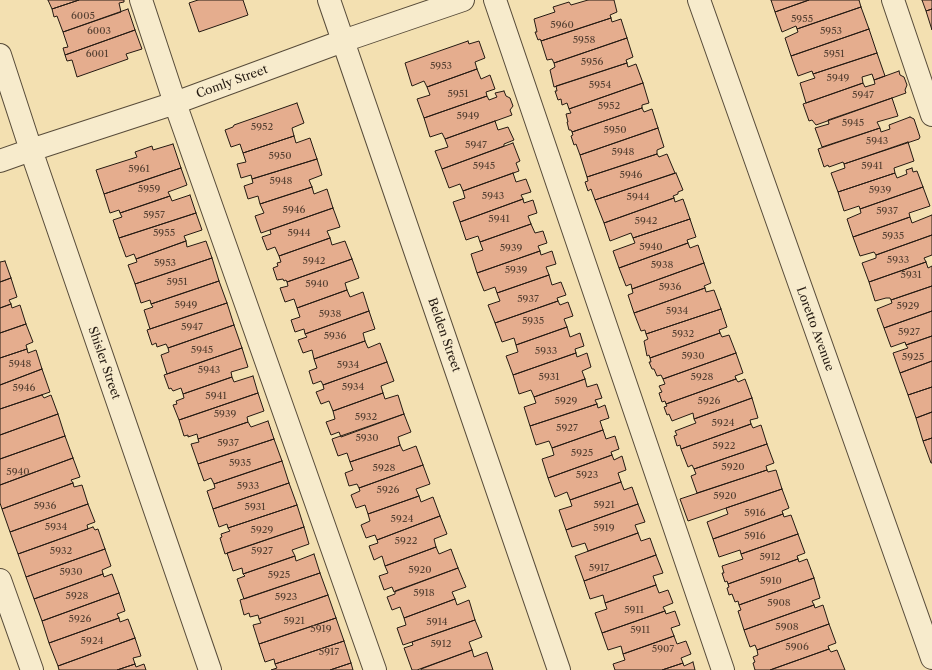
<!DOCTYPE html>
<html>
<head>
<meta charset="utf-8">
<style>
  body { margin:0 }
  canvas { display:block; background:#f3e0b1 }
</style>
</head>
<body>
<canvas width="932" height="670"></canvas>
<script>
const ctx = document.querySelector('canvas').getContext('2d');
ctx.lineJoin = 'round';
function fill(path, color) {
  ctx.fillStyle = color;
  ctx.fill(path, 'evenodd');
}
function toPath(rows) {
  const path = new Path2D();
  for (const r of rows) {
    path.moveTo(r[0], r[1]);
    for (let i = 2; i < r.length; i += 2) path.lineTo(r[i], r[i + 1]);
  }
  return path;
}
function strokePath(path, color, width, dash) {
  ctx.strokeStyle = color;
  ctx.lineWidth = width;
  ctx.lineCap = dash ? 'butt' : 'round';
  ctx.setLineDash(dash || []);
  ctx.stroke(path);
}
function drawText(font, color, halo, rows, align = 'center') {
  ctx.font = font + ' "Libre Caslon Text",serif';
  ctx.lineWidth = 3;
  ctx.setLineDash([]);
  ctx.textBaseline = 'middle';
  ctx.strokeStyle = halo;
  ctx.fillStyle = color;
  for (const [text, x, y, turn = 0] of rows) {
    ctx.save();
    ctx.translate(x, y);
    ctx.rotate((+turn || 0) * Math.PI / 180);
    ctx.textAlign = isNaN(turn) ? turn : align;
    if (halo) ctx.strokeText(text, 0, 0);
    ctx.fillText(text, 0, 0);
    ctx.restore();
  }
}
const building = toPath([
  [48,0,79,0,52,9,48,0],
  [79,0,124,0,124,2,119,3,121,12,63,32,57,16,54,17,52,9,79,0],
  [198,0,243,0,248,15,199,32,189,3,198,0],
  [588,0,614,0,617,12,610,15,611,18,541,41,540,39,538,40,535,32,537,32,534,19,555,12,553,7,569,2,571,5,588,0],
  [771,0,809,0,775,12,771,0],
  [809,0,859,0,861,7,797,29,796,26,782,32,775,12,809,0],
  [922,0,932,0,932,9,926,11,922,0],
  [861,7,869,29,791,56,785,38,798,32,797,29,861,7],
  [128,9,135,30,65,55,63,48,68,47,63,32,128,9],
  [932,9,932,30,926,11,932,9],
  [611,18,612,22,621,19,627,38,554,63,552,59,547,60,541,41,611,18],
  [869,29,877,53,813,74,812,71,798,76,791,56,869,29],
  [135,30,142,49,126,54,128,59,77,77,72,60,67,61,65,55,135,30],
  [627,38,633,57,626,60,627,63,554,87,550,70,555,67,554,63,627,38],
  [468,41,469,44,479,41,485,58,475,62,477,69,427,87,424,81,412,86,405,63,468,41],
  [877,53,885,76,874,80,872,74,862,77,863,83,806,103,800,83,815,78,813,74,877,53],
  [627,63,628,67,636,64,643,83,569,109,567,103,562,105,561,99,558,100,555,91,557,91,556,86,627,63],
  [477,69,481,79,490,75,495,89,486,92,487,96,424,118,417,99,430,95,427,87,477,69],
  [899,71,900,75,904,77,907,85,905,90,906,93,816,125,812,120,809,121,803,104,863,83,865,87,875,84,874,80,899,71],
  [643,83,649,103,642,105,642,108,572,132,571,130,569,130,567,122,568,122,566,114,571,113,569,109,643,83],
  [504,91,506,96,510,98,513,106,510,110,512,115,445,139,442,133,430,137,424,118,487,96,489,100,497,97,495,93,504,91],
  [892,98,898,116,877,122,880,128,822,147,815,128,829,124,828,120,892,98],
  [297,103,304,123,292,128,294,136,243,153,240,144,231,147,225,130,233,127,234,125,297,103],
  [642,108,644,112,652,109,658,128,580,155,576,144,574,145,571,136,573,135,572,132,642,108],
  [910,117,914,119,920,137,919,139,844,164,843,162,829,167,828,165,824,167,818,149,880,128,881,132,890,129,889,125,910,117],
  [495,121,498,130,508,127,514,140,504,144,504,146,442,169,435,151,448,147,445,139,495,121],
  [658,128,664,147,657,150,657,154,587,177,580,155,658,128],
  [294,136,296,143,310,138,317,159,252,179,251,175,241,178,237,164,246,162,243,153,294,136],
  [908,142,914,161,894,168,895,173,838,192,831,173,845,168,844,164,908,142],
  [513,143,520,161,516,163,519,171,463,191,460,184,449,188,442,169,513,143],
  [173,144,181,168,104,194,96,170,137,157,135,152,152,146,153,150,173,144],
  [657,154,659,157,667,154,675,173,595,200,591,189,588,191,585,182,588,181,587,177,657,154],
  [317,159,322,175,309,180,312,187,260,204,258,196,248,199,244,186,253,183,252,179,317,159],
  [181,168,187,185,168,192,170,196,120,213,119,210,110,213,104,194,181,168],
  [912,168,913,172,917,171,923,187,860,209,859,206,844,211,838,192,895,173,897,178,907,174,906,170,912,168],
  [513,173,516,182,526,179,531,192,521,195,523,199,460,222,453,202,465,198,463,191,513,173],
  [676,173,683,190,678,192,678,194,673,196,674,198,604,223,595,200,676,173],
  [312,187,314,194,327,189,333,208,261,233,255,216,264,213,260,204,312,187],
  [923,187,930,206,909,213,910,217,853,237,847,219,861,213,860,209,923,187],
  [190,195,196,213,119,238,113,220,122,217,120,213,170,196,172,201,190,195],
  [674,198,675,202,683,199,690,219,633,238,631,233,610,241,604,223,674,198],
  [523,199,524,203,533,200,537,213,528,216,531,224,480,242,478,236,466,240,460,222,523,199],
  [333,208,340,227,327,231,330,238,279,256,275,247,267,250,262,237,271,234,270,230,333,208],
  [196,213,202,230,184,236,186,241,136,259,134,254,126,257,119,238,196,213],
  [932,215,932,235,876,255,874,252,860,256,853,237,910,217,912,223,932,215],
  [690,219,696,237,687,240,688,243,619,268,613,251,635,243,633,238,690,219],
  [531,224,535,233,543,231,547,243,538,246,540,251,477,273,471,254,483,250,480,242,531,224],
  [932,235,932,255,924,258,926,262,869,282,862,263,876,258,876,255,932,235],
  [330,238,332,245,345,241,352,259,287,282,286,280,284,281,283,279,277,280,273,268,278,266,277,263,281,262,279,256,330,238],
  [186,241,187,247,206,241,212,258,135,284,128,265,137,262,136,259,186,241],
  [688,243,690,248,698,245,704,263,632,289,631,284,626,286,619,268,688,243],
  [540,251,541,255,552,251,556,264,546,267,549,275,497,293,495,287,484,291,477,273,540,251],
  [212,258,219,281,151,304,150,300,141,303,135,284,212,258],
  [352,259,359,278,345,283,347,290,297,308,294,299,285,302,280,288,288,286,287,282,352,259],
  [5,261,11,278,0,282,0,262,5,261],
  [926,262,928,268,932,266,932,286,891,300,890,298,886,298,875,301,869,282,926,262],
  [704,263,711,283,704,286,705,288,634,313,628,295,633,293,632,289,704,263],
  [549,275,552,285,561,282,566,295,557,298,558,301,495,323,488,305,500,301,497,293,549,275],
  [11,278,17,297,9,300,11,304,0,308,0,282,11,278],
  [219,281,227,303,150,329,144,310,153,307,151,304,219,281],
  [932,286,932,311,884,328,877,309,892,303,891,300,932,286],
  [705,288,706,292,714,290,721,309,646,334,645,330,641,331,634,313,705,288],
  [347,290,350,297,363,292,369,311,305,334,304,329,295,332,291,320,300,317,297,308,347,290],
  [558,301,560,305,568,302,573,316,564,319,567,327,516,345,514,338,502,342,495,323,558,301],
  [227,303,234,325,168,348,166,344,157,347,156,343,152,345,147,330,227,303],
  [11,304,12,308,20,305,26,324,0,333,0,308,11,304],
  [721,309,727,327,719,330,720,333,650,358,649,355,647,356,644,341,648,339,646,334,721,309],
  [369,311,375,329,363,333,365,341,314,359,312,350,303,353,298,340,307,337,305,334,369,311],
  [932,311,932,336,906,345,905,342,891,347,884,328,932,311],
  [26,324,33,342,26,345,27,349,0,358,0,333,26,324],
  [234,325,242,348,167,374,161,355,169,352,168,348,234,325],
  [567,327,570,337,580,333,584,346,575,349,576,353,513,375,506,356,518,352,516,345,567,327],
  [720,333,722,337,729,335,736,353,663,379,661,375,657,376,654,369,652,369,649,362,651,362,650,358,720,333],
  [932,336,932,361,900,373,893,353,908,348,906,345,932,336],
  [365,341,368,348,380,343,387,362,323,385,321,381,313,384,309,371,317,368,314,359,365,341],
  [242,348,248,367,231,372,232,377,183,394,181,388,173,391,171,388,169,389,164,375,242,348],
  [27,349,28,353,36,350,42,369,0,385,0,358,27,349],
  [576,353,577,357,587,353,591,367,582,371,585,379,534,397,531,390,519,394,513,375,576,353],
  [736,353,743,373,735,376,736,379,666,404,665,401,662,402,659,393,662,392,659,386,665,384,663,379,736,353],
  [932,361,932,387,908,395,900,373,932,361],
  [387,362,394,381,381,386,383,393,333,411,329,401,321,404,316,392,324,389,323,385,387,362],
  [42,369,50,392,0,409,0,385,42,369],
  [253,376,258,393,179,420,173,405,177,404,176,401,184,398,183,394,232,377,234,382,253,376],
  [585,379,587,387,597,384,602,398,595,400,597,404,530,426,524,407,536,403,534,397,585,379],
  [736,379,738,382,745,379,752,398,694,419,693,413,672,421,669,414,667,415,664,407,667,406,666,404,736,379],
  [932,387,932,412,916,418,908,395,932,387],
  [258,393,264,411,247,417,248,422,198,439,197,434,188,437,188,435,184,436,179,420,258,393],
  [383,393,385,399,398,395,404,414,341,437,339,432,331,435,326,422,335,419,333,411,383,393],
  [42,395,44,398,51,395,58,414,0,435,0,409,42,395],
  [752,398,758,418,750,420,751,424,681,449,680,445,677,446,674,436,677,435,675,431,696,423,694,419,752,398],
  [597,404,598,408,605,405,609,418,600,421,603,430,552,448,549,441,536,445,530,426,597,404],
  [932,412,932,438,923,441,916,418,932,412],
  [58,414,65,436,0,459,0,435,58,414],
  [404,414,411,432,398,437,400,445,350,462,347,453,338,456,332,439,404,414],
  [268,421,274,439,198,464,191,444,199,442,198,439,248,422,251,427,268,421],
  [751,424,753,428,761,425,767,444,694,469,692,465,688,467,681,449,751,424],
  [603,430,606,439,615,436,619,449,611,452,612,455,548,478,542,459,554,455,552,448,603,430],
  [65,436,73,458,0,485,0,459,65,436],
  [932,438,932,463,931,463,923,441,932,438],
  [274,439,282,461,214,484,211,478,204,481,198,464,274,439],
  [767,444,774,463,766,466,767,470,697,493,691,476,696,474,694,469,767,444],
  [400,445,403,451,416,446,423,465,359,488,357,484,349,486,345,473,353,470,350,462,400,445],
  [612,455,614,460,622,456,626,470,618,473,621,482,570,500,567,492,555,497,548,478,612,455],
  [73,458,80,477,71,480,73,483,2,509,0,503,0,485,73,458],
  [282,461,289,483,213,509,207,491,215,488,214,484,282,461],
  [423,465,430,484,416,489,419,496,368,514,365,505,356,508,351,495,360,491,359,488,423,465],
  [767,470,768,472,776,470,782,489,688,521,680,499,767,470],
  [621,482,624,490,632,487,638,504,566,530,559,510,572,506,570,500,621,482],
  [73,483,74,487,82,485,88,504,10,532,2,509,73,483],
  [289,483,297,505,228,528,227,524,219,527,213,509,289,483],
  [782,489,789,508,782,511,783,514,713,539,707,522,728,514,726,508,782,489],
  [419,496,421,502,433,497,440,516,377,540,375,535,366,538,361,525,370,521,368,514,419,496],
  [88,504,95,522,87,525,88,529,18,554,10,532,88,504],
  [638,504,645,522,635,525,638,533,588,551,585,543,572,547,566,530,638,504],
  [297,505,304,527,225,554,220,538,222,537,221,534,230,531,228,528,297,505],
  [783,514,784,517,791,515,798,534,741,554,740,550,719,557,713,539,783,514],
  [440,516,447,534,434,539,436,547,385,566,382,556,374,560,369,546,378,543,377,540,440,516],
  [93,527,95,530,98,529,105,549,26,577,18,554,93,527],
  [304,527,309,544,292,550,295,556,243,574,242,568,233,571,227,553,304,527],
  [638,533,641,541,650,538,656,555,584,581,575,556,638,533],
  [798,534,805,553,797,556,798,559,728,584,727,581,725,582,722,573,724,573,722,566,743,559,741,554,798,534],
  [436,547,439,554,451,549,458,568,394,592,392,587,384,590,379,576,388,573,385,566,436,547],
  [105,549,111,566,102,570,103,574,34,599,26,577,105,549],
  [314,554,320,573,244,599,237,579,245,576,243,574,295,556,296,561,314,554],
  [656,555,663,573,653,576,656,585,605,603,603,595,590,599,584,581,656,555],
  [798,559,799,562,807,559,814,578,739,605,738,601,735,602,732,594,729,595,727,588,729,587,728,584,798,559],
  [458,568,466,587,452,592,455,599,404,618,400,607,392,610,387,597,395,594,395,591,458,568],
  [320,573,328,595,259,619,258,615,250,617,249,613,244,615,240,600,320,573],
  [103,574,104,577,112,574,119,593,42,621,34,599,103,574],
  [814,578,820,598,812,601,814,605,744,630,738,611,741,610,739,605,814,578],
  [656,585,659,593,668,590,673,603,663,607,665,611,602,633,595,613,607,609,605,603,656,585],
  [119,593,125,611,117,614,119,618,49,643,42,621,119,593],
  [328,595,336,618,259,644,253,625,261,623,259,619,328,595],
  [455,599,457,605,469,600,475,620,403,645,397,628,406,625,404,618,455,599],
  [814,605,815,608,823,605,829,624,757,650,755,645,750,647,744,630,814,605],
  [665,611,666,614,675,611,680,625,671,628,674,636,623,654,621,646,608,650,602,633,665,611],
  [119,618,120,622,128,619,135,638,58,666,49,643,119,618],
  [336,618,344,641,275,664,274,659,265,662,259,644,336,618],
  [475,620,482,637,469,642,472,650,417,670,412,670,404,648,413,645,412,642,475,620],
  [829,624,836,643,828,646,829,649,770,670,755,670,753,663,755,662,753,657,758,655,757,650,829,624],
  [674,636,677,644,686,641,691,654,681,658,683,663,662,670,615,670,613,664,625,660,623,654,674,636],
  [135,638,141,656,133,658,135,664,117,670,59,670,58,666,135,638],
  [344,641,351,663,330,670,271,670,277,668,275,664,344,641],
  [829,649,831,652,837,650,845,670,770,670,829,649],
  [472,650,474,657,487,652,493,670,421,670,421,669,472,650],
  [693,662,695,670,662,670,683,663,684,666,693,662],
  [351,663,353,670,330,670,351,663],
  [135,664,136,667,144,664,146,670,117,670,135,664]
]);
const minor = toPath([
  [141,0,175,103,375,670],
  [329,0,559,670],
  [495,0,723,670],
  [699,0,932,658],
  [893,0,932,115],
  [0,55,31,150,210,670],
  [0,161,31,150,175,103,343,41,463,0],
  [0,580,32,670]
]);
const numberNames = [
  ["6005",83,16],
  ["5955",802,19],
  ["5960",562,25],
  ["6003",99,31],
  ["5953",831,31],
  ["5958",584,40],
  ["6001",97,54],
  ["5951",834,54],
  ["5956",592,62],
  ["5953",441,66],
  ["5949",838,78],
  ["5954",600,85],
  ["5951",458,94],
  ["5947",863,95],
  ["5952",609,106],
  ["5949",468,116],
  ["5945",853,123],
  ["5952",262,127],
  ["5950",615,130],
  ["5943",877,141],
  ["5947",476,145],
  ["5948",623,152],
  ["5950",280,156],
  ["5945",484,166],
  ["5941",872,166],
  ["5961",139,169],
  ["5946",631,175],
  ["5948",281,181],
  ["5959",149,189],
  ["5939",880,190],
  ["5943",493,196],
  ["5944",638,197],
  ["5946",294,210],
  ["5937",887,211],
  ["5957",154,215],
  ["5941",499,219],
  ["5942",646,221],
  ["5955",164,233],
  ["5944",299,233],
  ["5935",893,236],
  ["5940",651,247],
  ["5939",511,248],
  ["5933",898,260],
  ["5942",314,261],
  ["5953",165,263],
  ["5938",662,265],
  ["5939",516,270],
  ["5931",911,275],
  ["5951",177,282],
  ["5940",317,284],
  ["5936",670,287],
  ["5937",528,299],
  ["5949",186,305],
  ["5929",908,306],
  ["5934",677,311],
  ["5938",330,314],
  ["5935",533,321],
  ["5947",192,327],
  ["5927",909,332],
  ["5932",683,334],
  ["5936",335,336],
  ["5945",202,350],
  ["5933",546,351],
  ["5930",693,356],
  ["5925",913,357],
  ["5948",20,364],
  ["5934",348,365],
  ["5943",209,370],
  ["5931",549,377],
  ["5928",702,377],
  ["5934",353,387],
  ["5946",24,388],
  ["5941",216,396],
  ["5929",566,401],
  ["5926",709,401],
  ["5939",225,414],
  ["5932",366,417],
  ["5924",723,423],
  ["5927",567,428],
  ["5930",367,438],
  ["5937",228,443],
  ["5922",724,446],
  ["5925",582,453],
  ["5935",240,463],
  ["5920",733,467],
  ["5928",384,468],
  ["5940",18,472],
  ["5923",587,475],
  ["5933",248,486],
  ["5926",388,490],
  ["5920",725,496],
  ["5921",604,505],
  ["5936",45,506],
  ["5931",255,507],
  ["5916",755,513],
  ["5924",402,519],
  ["5934",56,527],
  ["5919",604,528],
  ["5929",262,530],
  ["5916",755,536],
  ["5922",406,541],
  ["5932",61,551],
  ["5927",262,551],
  ["5912",770,557],
  ["5917",599,568],
  ["5920",420,570],
  ["5930",71,572],
  ["5925",279,575],
  ["5910",771,581],
  ["5918",424,593],
  ["5928",77,596],
  ["5923",286,597],
  ["5908",779,603],
  ["5911",634,610],
  ["5926",80,619],
  ["5921",294,621],
  ["5914",437,622],
  ["5908",787,627],
  ["5919",321,629],
  ["5911",640,630],
  ["5924",92,641],
  ["5912",441,644],
  ["5906",797,647],
  ["5907",663,649],
  ["5917",329,652]
];
const streetNames = [
  ["Comly Street",232,82,-20],
  ["Loretto Avenue",815,329,70],
  ["Belden Street",444,335,71],
  ["Shisler Street",104,363,71]
];
fill(building, '#e5ad8e');
strokePath(building, '#241a12', 1);
strokePath(minor, '#584c3a', 24);
strokePath(minor, '#f7ebcc', 22);
drawText('10px', '#543f31', null, numberNames);
drawText('12px', '#241a12', '#f7ebcc', streetNames);
</script>
</body>
</html>
